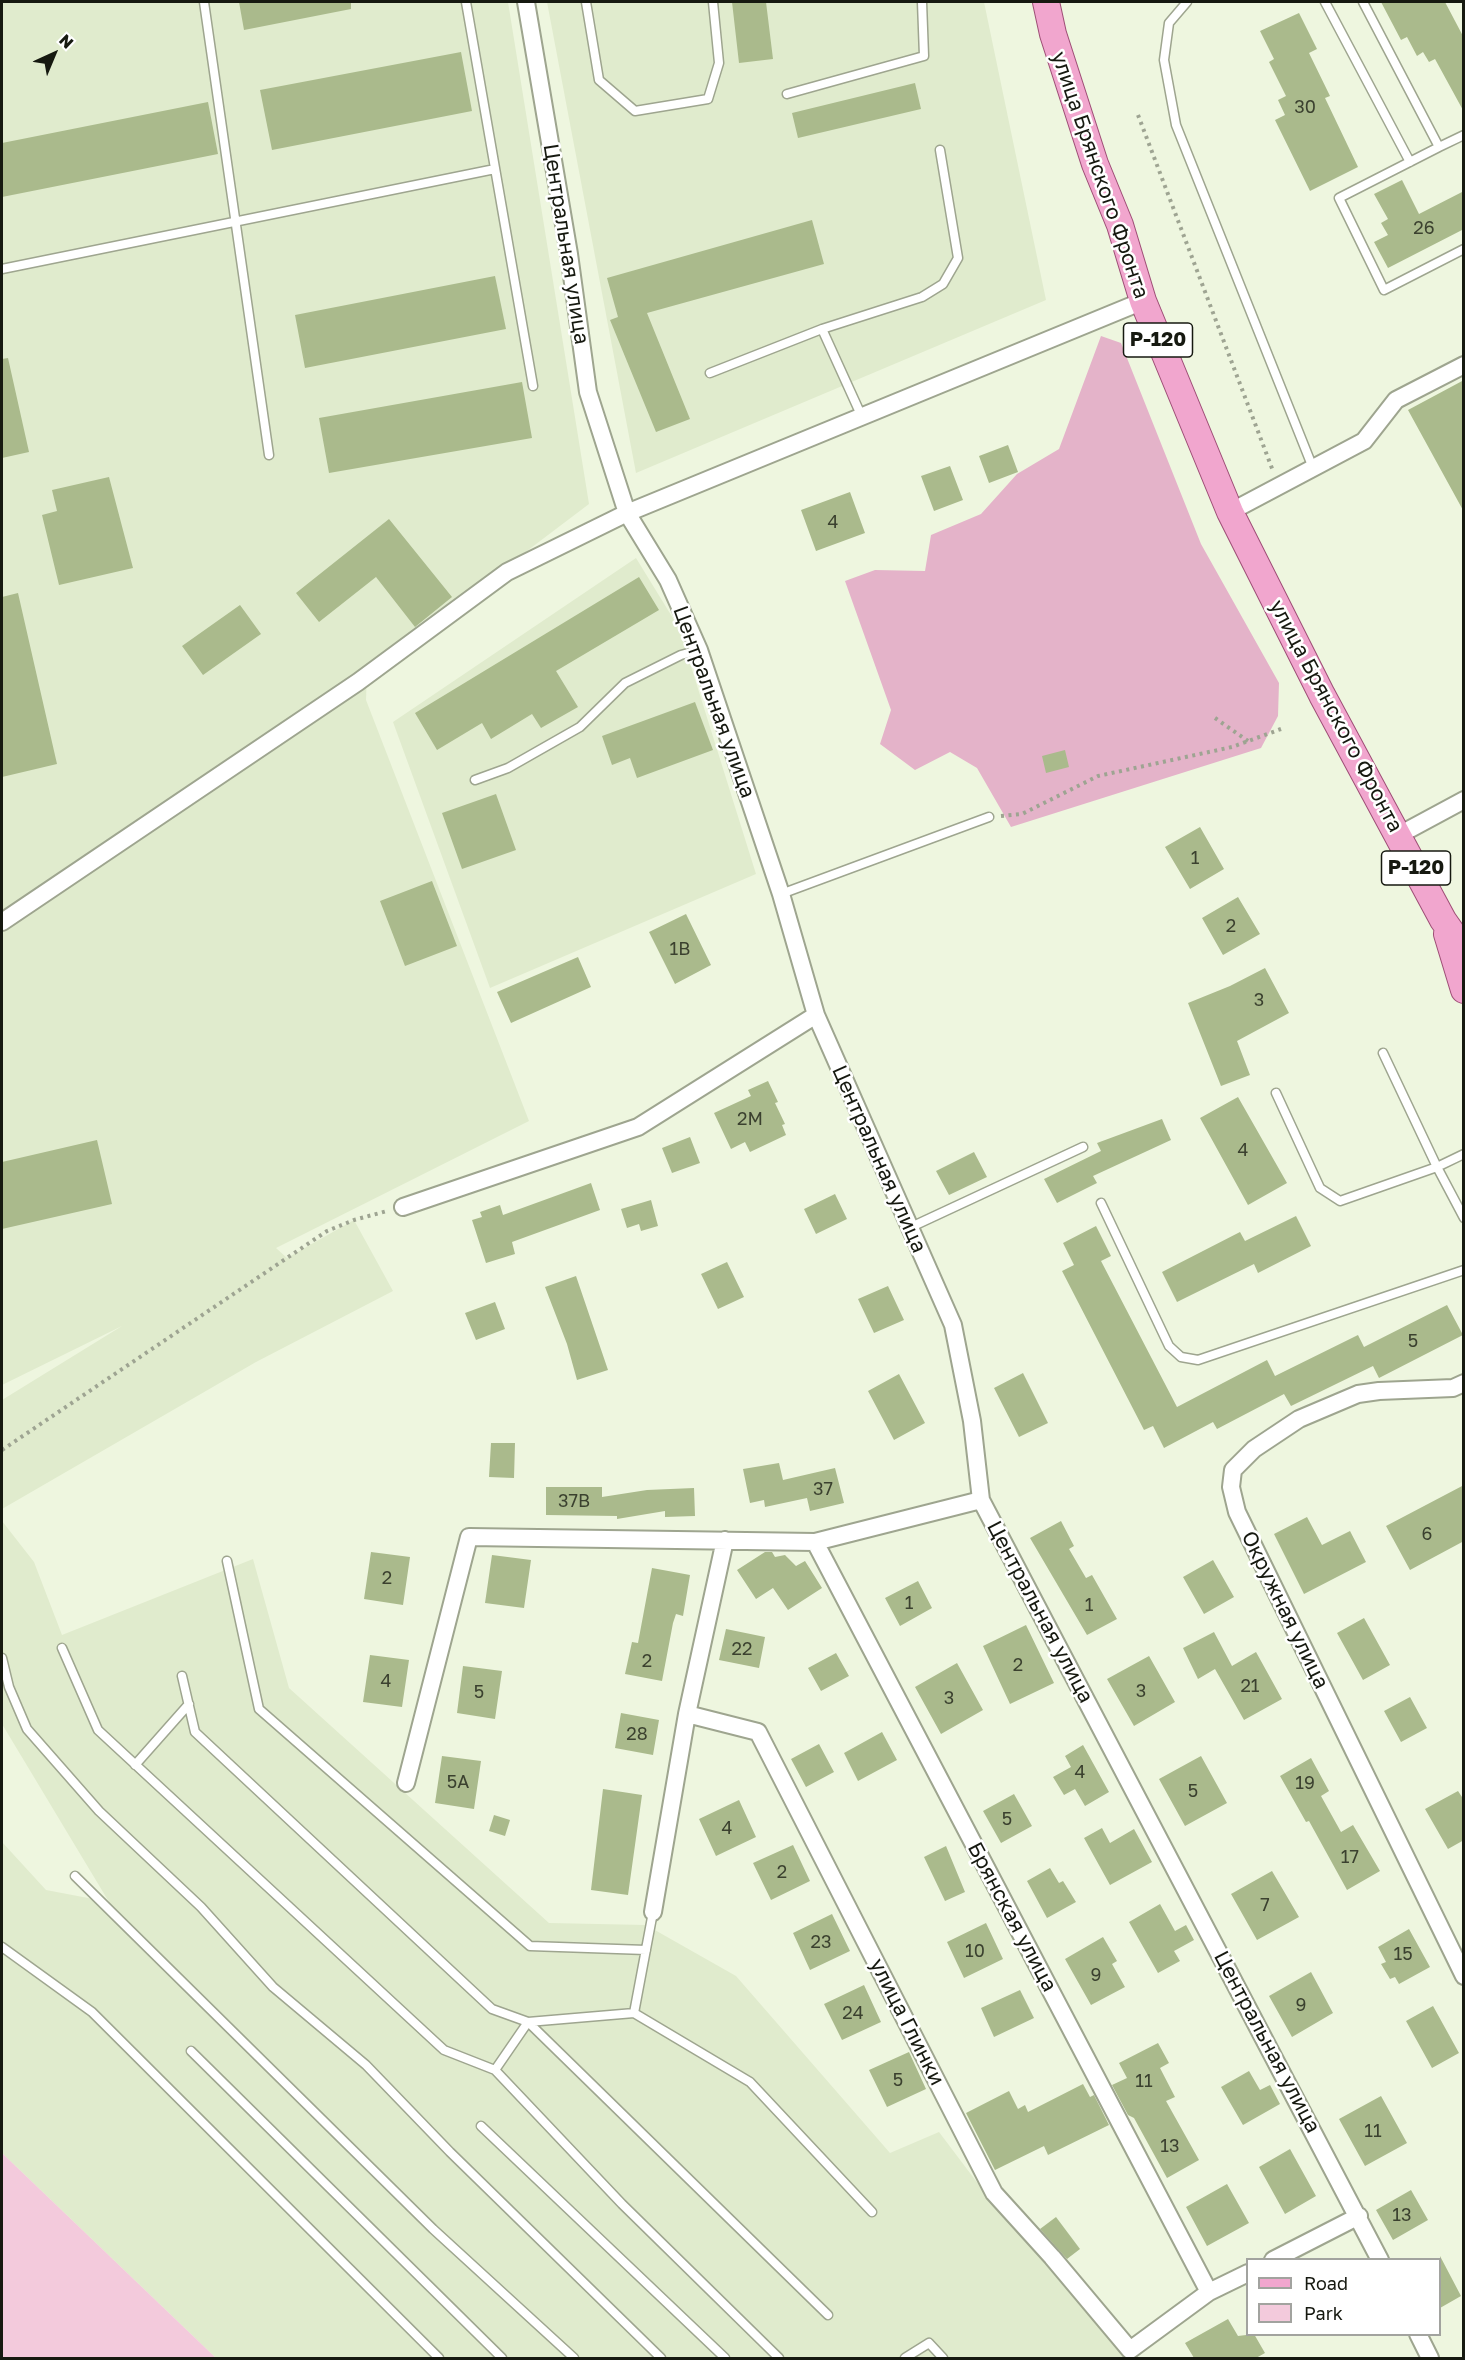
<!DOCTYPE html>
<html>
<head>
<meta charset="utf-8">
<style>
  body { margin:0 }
  #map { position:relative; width:1465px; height:2360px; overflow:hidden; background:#eef6df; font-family:"Golos Text",sans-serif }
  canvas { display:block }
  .frame { position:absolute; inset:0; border:3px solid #161910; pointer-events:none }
  .legend { position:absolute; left:1246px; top:2258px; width:195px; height:78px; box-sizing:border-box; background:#fff; border:2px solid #a2a39f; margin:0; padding:8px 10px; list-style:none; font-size:18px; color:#161910 }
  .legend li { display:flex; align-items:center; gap:12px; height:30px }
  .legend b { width:30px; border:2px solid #a2a39f }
  .north { position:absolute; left:24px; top:24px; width:60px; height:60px; -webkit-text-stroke:4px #fff; paint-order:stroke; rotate:44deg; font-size:16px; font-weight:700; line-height:24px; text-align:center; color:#161910 }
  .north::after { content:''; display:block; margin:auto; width:21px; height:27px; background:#161910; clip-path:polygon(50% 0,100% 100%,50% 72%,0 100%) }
</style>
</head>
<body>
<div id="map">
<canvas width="1465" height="2360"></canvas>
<div class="frame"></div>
<ul class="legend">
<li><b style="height:8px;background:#f1a6ce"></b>Road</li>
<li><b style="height:16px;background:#f3cadc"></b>Park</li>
</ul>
<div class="north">N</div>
</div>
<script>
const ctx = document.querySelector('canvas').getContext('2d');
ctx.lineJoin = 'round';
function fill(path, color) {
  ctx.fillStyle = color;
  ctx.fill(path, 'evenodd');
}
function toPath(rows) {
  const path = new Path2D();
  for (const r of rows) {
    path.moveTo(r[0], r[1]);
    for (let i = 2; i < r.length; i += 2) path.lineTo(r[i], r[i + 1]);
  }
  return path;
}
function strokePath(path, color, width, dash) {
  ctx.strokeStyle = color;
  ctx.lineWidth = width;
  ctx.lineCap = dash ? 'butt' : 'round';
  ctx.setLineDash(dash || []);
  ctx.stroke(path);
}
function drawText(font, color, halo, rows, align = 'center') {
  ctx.font = font + ' "Golos Text",sans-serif';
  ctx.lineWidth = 5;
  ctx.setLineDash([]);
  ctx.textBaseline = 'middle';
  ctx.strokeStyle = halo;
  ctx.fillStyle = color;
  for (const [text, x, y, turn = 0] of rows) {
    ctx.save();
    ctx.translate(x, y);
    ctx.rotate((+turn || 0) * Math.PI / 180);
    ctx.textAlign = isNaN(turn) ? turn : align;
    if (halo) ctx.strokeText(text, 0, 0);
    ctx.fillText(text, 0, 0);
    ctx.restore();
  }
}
const built = toPath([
  [2,2,508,2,589,504,367,672,366,700,529,1121,276,1248,287,1258,354,1220,393,1291,256,1362,2,1509,2,1400,122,1326,2,1385],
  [547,2,984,2,1046,300,636,473],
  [636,558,679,628,756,874,490,988,393,722],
  [2,1521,34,1562,62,1635,253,1559,289,1688,549,1923,646,1925,736,1976,890,2153,939,2132,976,2181,1128,2358,216,2358,2,2153,2,1842,46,1890,109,1902,2,1724]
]);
const green = toPath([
  [2,2153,216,2358,2,2358]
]);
const forest = toPath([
  [1101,336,1121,343,1201,544,1279,683,1278,716,1261,748,1011,827,977,768,950,752,915,770,880,744,891,710,845,581,875,570,925,571,931,535,981,514,1017,474,1059,449]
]);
const building = toPath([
  [239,2,351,2,351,9,244,30],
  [732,2,766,2,773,59,739,63],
  [1381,2,1445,2,1464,38,1464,112,1435,59,1429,62,1423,52,1417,56,1407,37,1401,40],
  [1299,13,1317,49,1309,53,1330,96,1325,98,1358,167,1310,191,1275,120,1285,115,1278,100,1286,96,1269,62,1274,59,1260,31],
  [461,52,472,111,272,150,260,90],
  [915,83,921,109,798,138,792,113],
  [208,102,218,154,2,197,2,143],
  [1402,180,1419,214,1464,191,1464,229,1388,268,1374,242,1388,235,1381,223,1388,219,1374,194],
  [812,220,824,264,647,313,690,419,656,432,610,320,618,317,607,278],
  [495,276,506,329,305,368,295,315],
  [8,358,29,452,2,458,2,359],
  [1464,380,1464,512,1408,410],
  [522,382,532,438,329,473,319,418],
  [1008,445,1018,472,989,483,979,456],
  [950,466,963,500,934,511,921,476],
  [109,477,133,568,59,585,42,515,57,511,52,490],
  [850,492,865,533,816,551,801,510],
  [389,519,452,597,415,627,376,577,319,622,296,593],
  [639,577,659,610,556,671,578,707,541,728,532,714,491,739,482,723,437,750,415,713],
  [18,593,57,764,2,777,2,597],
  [240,605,261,634,203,675,182,646],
  [695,702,713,750,637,778,630,758,612,765,602,736],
  [1065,750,1069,767,1046,773,1042,756],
  [496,794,516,850,462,869,442,813],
  [1200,827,1224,869,1190,889,1165,847],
  [432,881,457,946,405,966,380,901],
  [1238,897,1260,934,1223,955,1202,918],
  [686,914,711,965,675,984,649,932],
  [578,957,591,987,511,1023,497,992],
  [1265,968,1289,1013,1237,1041,1250,1075,1221,1086,1188,1003,1230,986],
  [768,1081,778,1102,775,1103,785,1124,782,1125,786,1135,750,1152,745,1142,731,1149,714,1113,751,1096,748,1090],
  [1238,1097,1287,1183,1248,1205,1200,1118],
  [1162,1119,1171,1140,1093,1176,1097,1183,1057,1203,1044,1179,1101,1151,1097,1143],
  [690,1137,700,1163,672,1173,662,1148],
  [97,1140,112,1204,2,1229,2,1162],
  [974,1152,987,1177,949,1195,936,1171],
  [591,1183,600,1210,512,1242,515,1254,486,1263,472,1220,482,1217,480,1212,500,1205,503,1215],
  [835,1194,847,1219,816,1234,804,1209],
  [651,1200,658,1226,641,1231,639,1224,627,1228,621,1209],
  [1296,1216,1311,1246,1258,1273,1254,1264,1177,1302,1162,1272,1240,1232,1245,1241],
  [1096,1226,1111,1256,1101,1261,1177,1407,1267,1360,1275,1376,1358,1335,1364,1347,1447,1305,1463,1335,1379,1378,1373,1366,1291,1406,1284,1394,1217,1429,1213,1422,1164,1448,1153,1426,1144,1430,1062,1271,1074,1265,1063,1243],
  [727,1262,744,1297,718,1309,701,1274],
  [576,1276,608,1370,577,1380,567,1344,545,1287],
  [888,1286,904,1320,874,1333,858,1299],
  [495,1302,505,1329,476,1340,465,1313],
  [1023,1373,1048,1423,1019,1437,994,1388],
  [899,1374,925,1423,894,1440,868,1391],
  [491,1443,515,1443,514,1478,489,1477],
  [779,1463,783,1480,835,1468,844,1503,810,1511,807,1498,765,1507,764,1500,750,1503,743,1469],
  [1464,1485,1464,1541,1410,1570,1386,1526],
  [546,1487,602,1487,602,1497,647,1490,694,1488,695,1516,665,1517,665,1511,617,1519,617,1516,546,1515],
  [1307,1517,1322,1545,1350,1531,1366,1562,1304,1594,1274,1534],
  [1061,1521,1074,1546,1069,1549,1086,1578,1092,1575,1117,1619,1087,1635,1030,1538],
  [371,1552,410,1557,403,1605,364,1599],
  [765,1552,772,1552,775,1557,785,1555,796,1566,805,1561,822,1588,788,1610,773,1588,756,1599,737,1570],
  [492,1555,531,1560,524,1608,485,1603],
  [1213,1560,1234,1597,1204,1614,1183,1577],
  [652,1568,690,1575,683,1616,676,1614,673,1623,662,1681,625,1674,632,1642,638,1643],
  [918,1581,932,1608,900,1626,885,1598],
  [1364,1618,1390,1665,1363,1680,1337,1633],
  [1026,1625,1054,1683,1010,1704,983,1646],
  [726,1629,765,1637,759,1668,719,1660],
  [1214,1632,1232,1666,1256,1652,1282,1699,1244,1720,1215,1669,1198,1679,1183,1648],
  [836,1653,849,1676,821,1691,808,1668],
  [370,1655,409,1660,402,1707,363,1702],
  [1149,1656,1175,1702,1134,1726,1107,1679],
  [957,1663,983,1710,941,1734,915,1687],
  [463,1666,502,1671,495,1719,457,1713],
  [1410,1697,1427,1728,1401,1742,1384,1711],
  [621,1713,659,1720,653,1755,615,1748],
  [882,1732,897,1760,858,1781,844,1753],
  [819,1744,834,1772,806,1787,791,1759],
  [1083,1745,1109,1792,1085,1806,1075,1789,1064,1795,1053,1777,1071,1767,1065,1756],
  [442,1756,481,1761,474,1809,435,1803],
  [1201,1756,1227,1803,1185,1826,1159,1779],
  [1311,1758,1329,1791,1321,1796,1341,1832,1353,1825,1380,1871,1347,1890,1309,1821,1306,1822,1280,1776],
  [603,1789,642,1795,628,1895,591,1890],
  [1458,1791,1464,1800,1464,1840,1448,1849,1425,1809],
  [1014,1794,1032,1826,1001,1843,983,1811],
  [739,1800,756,1837,716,1856,699,1819],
  [494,1815,510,1820,505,1836,489,1831],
  [1102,1828,1110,1843,1134,1829,1152,1862,1110,1885,1084,1838],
  [793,1845,810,1881,771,1900,753,1863],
  [946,1846,965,1892,945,1901,924,1857],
  [1050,1868,1059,1883,1063,1881,1076,1902,1047,1918,1027,1881],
  [1272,1871,1299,1917,1257,1940,1231,1894],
  [1160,1904,1175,1931,1186,1925,1194,1940,1174,1951,1180,1961,1158,1973,1129,1922],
  [832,1914,850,1951,810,1970,793,1933],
  [986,1923,1003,1959,964,1978,947,1942],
  [1409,1929,1430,1967,1399,1984,1395,1977,1390,1979,1381,1964,1386,1962,1378,1947],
  [1103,1937,1117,1961,1112,1964,1125,1987,1091,2005,1065,1959],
  [1311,1972,1333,2013,1292,2037,1269,1996],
  [864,1985,881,2022,842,2040,824,2004],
  [1020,1990,1034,2018,994,2037,981,2008],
  [1433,2006,1459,2053,1432,2068,1406,2021],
  [1158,2043,1169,2063,1160,2068,1175,2097,1166,2101,1199,2160,1167,2178,1134,2118,1128,2115,1112,2085,1127,2078,1119,2063],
  [909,2052,926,2089,887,2107,869,2070],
  [1249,2071,1260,2090,1270,2085,1280,2104,1243,2125,1221,2087],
  [1083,2084,1090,2097,1094,2095,1109,2125,1048,2155,1044,2146,995,2170,966,2113,1009,2091,1018,2109,1025,2105,1028,2112],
  [1381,2096,1407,2143,1365,2166,1339,2119],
  [1290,2149,1316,2196,1285,2214,1259,2167],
  [1227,2184,1249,2223,1207,2246,1186,2207],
  [1411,2190,1428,2220,1393,2240,1376,2210],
  [1056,2217,1080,2249,1067,2259,1040,2229],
  [1440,2256,1461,2296,1440,2308],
  [1228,2319,1238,2336,1254,2334,1265,2353,1256,2358,1194,2358,1185,2343]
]);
const path = toPath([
  [1138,115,1273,471],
  [1215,718,1248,741],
  [1001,816,1022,814,1098,776,1232,747,1281,729],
  [2,1450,327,1231,354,1220,387,1211]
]);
const service = toPath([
  [204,2,269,455],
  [466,2,533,386],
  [586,2,599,80,635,111,708,99,719,63,713,2],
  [1187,2,1169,23,1164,60,1176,125,1313,468],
  [1325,2,1410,162],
  [1363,2,1439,147,1339,198,1384,290,1464,249],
  [787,94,924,56,922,2],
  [1439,147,1464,135],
  [2,269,495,169],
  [822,329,862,417],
  [710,373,822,329,922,297,943,284,958,258,940,150],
  [475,780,508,768,580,727,625,683,681,655,699,650],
  [781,894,989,817],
  [1383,1053,1437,1167,1464,1154],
  [1276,1093,1320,1188,1340,1201,1437,1167,1464,1218],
  [1101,1203,1169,1346,1181,1357,1198,1360,1464,1270],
  [909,1228,1083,1147],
  [227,1561,259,1709,530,1946,646,1950],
  [62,1648,98,1730,444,2050,495,2070],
  [2,1658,9,1687,27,1729,99,1811,201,1907,273,1987,366,2065,450,2152,661,2358],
  [182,1676,195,1732,492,2009,528,2022,828,2315],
  [135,1765,189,1704],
  [75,1876,433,2229,574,2358],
  [653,1912,634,2013,528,2022,495,2070,622,2204,779,2358],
  [2,1947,92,2012,439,2358],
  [634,2013,750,2082,872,2212],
  [191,2051,502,2358],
  [481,2126,725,2358],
  [905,2358,929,2343,943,2358]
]);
const minor = toPath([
  [526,2,569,254,588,392,627,513,668,580,699,650,781,894,816,1015,953,1325,972,1421,981,1500,1380,2260],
  [1230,512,1364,441,1396,400,1464,365],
  [1399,835,1464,800],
  [2,922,358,682,507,572,627,513,1143,301],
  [403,1207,638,1127,816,1015],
  [1464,1383,1453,1388,1379,1391,1358,1394,1299,1419,1254,1449,1233,1470,1231,1487,1237,1512,1464,1976],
  [815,1542,1209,2292],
  [687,1714,758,1732,994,2193,1052,2257,1130,2350,1209,2292,1248,2273],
  [406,1783,469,1537,815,1542,981,1500],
  [653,1912,687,1714,725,1540],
  [1273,2260,1359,2216],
  [1418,2334,1430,2358]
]);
const primary = toPath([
  [1046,2,1053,34,1095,164,1120,225,1143,301,1230,512,1322,695,1443,920,1464,950],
  [1447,934,1464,990]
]);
const numberNames = [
  ["30",1305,107],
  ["26",1424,228],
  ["4",833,522],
  ["1",1195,858],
  ["2",1231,926],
  ["1В",680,949],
  ["3",1259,1000],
  ["2М",750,1119],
  ["4",1243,1150],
  ["5",1413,1341],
  ["37",823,1489],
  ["37В",574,1501],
  ["6",1427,1534],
  ["2",387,1578],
  ["1",909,1603],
  ["1",1089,1605],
  ["22",742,1649],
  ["2",647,1661],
  ["2",1018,1665],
  ["4",386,1681],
  ["21",1250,1686],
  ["3",1141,1691],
  ["5",479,1692],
  ["3",949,1698],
  ["28",637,1734],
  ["4",1080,1772],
  ["5А",458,1782],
  ["19",1305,1783],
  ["5",1193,1791],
  ["5",1007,1819],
  ["4",727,1828],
  ["17",1350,1857],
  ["2",782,1872],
  ["7",1265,1905],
  ["23",821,1942],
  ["10",975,1951],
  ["15",1403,1954],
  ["9",1096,1975],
  ["9",1301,2005],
  ["24",853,2013],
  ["5",898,2080],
  ["11",1144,2081],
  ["11",1373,2131],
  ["13",1170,2146],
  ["13",1402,2215]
];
const shields = [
  [1158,340,69],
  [1416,868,69]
];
const shieldNames = [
  ["Р-120",1158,340],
  ["Р-120",1416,868]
];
const streetNames = [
  ["улица Брянского Фронта",1100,175,71],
  ["Центральная улица",566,244,81],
  ["Центральная улица",714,702,70],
  ["улица Брянского Фронта",1336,716,62],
  ["Центральная улица",879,1159,66],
  ["Окружная улица",1285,1610,64],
  ["Центральная улица",1040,1612,62],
  ["Брянская улица",1012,1917,62],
  ["улица Глинки",907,2022,63],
  ["Центральная улица",1267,2042,62]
];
fill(built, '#e0ebcd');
fill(green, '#f3cadc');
fill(forest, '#e4b3c9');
fill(building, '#aaba8c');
strokePath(service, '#9ea58f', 11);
strokePath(minor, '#9ea58f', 20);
strokePath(primary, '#9e4e76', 28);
strokePath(path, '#9ea492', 4, [3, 4.5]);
strokePath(service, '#fff', 8);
strokePath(minor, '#fff', 16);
strokePath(primary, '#f1a6ce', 26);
drawText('18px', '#3b412f', null, numberNames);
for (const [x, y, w] of shields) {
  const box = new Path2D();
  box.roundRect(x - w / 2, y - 17, w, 34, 4.5);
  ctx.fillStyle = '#fff';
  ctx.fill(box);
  strokePath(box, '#161910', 1.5);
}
drawText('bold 20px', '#161910', null, shieldNames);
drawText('21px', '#161910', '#fff', streetNames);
</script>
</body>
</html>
